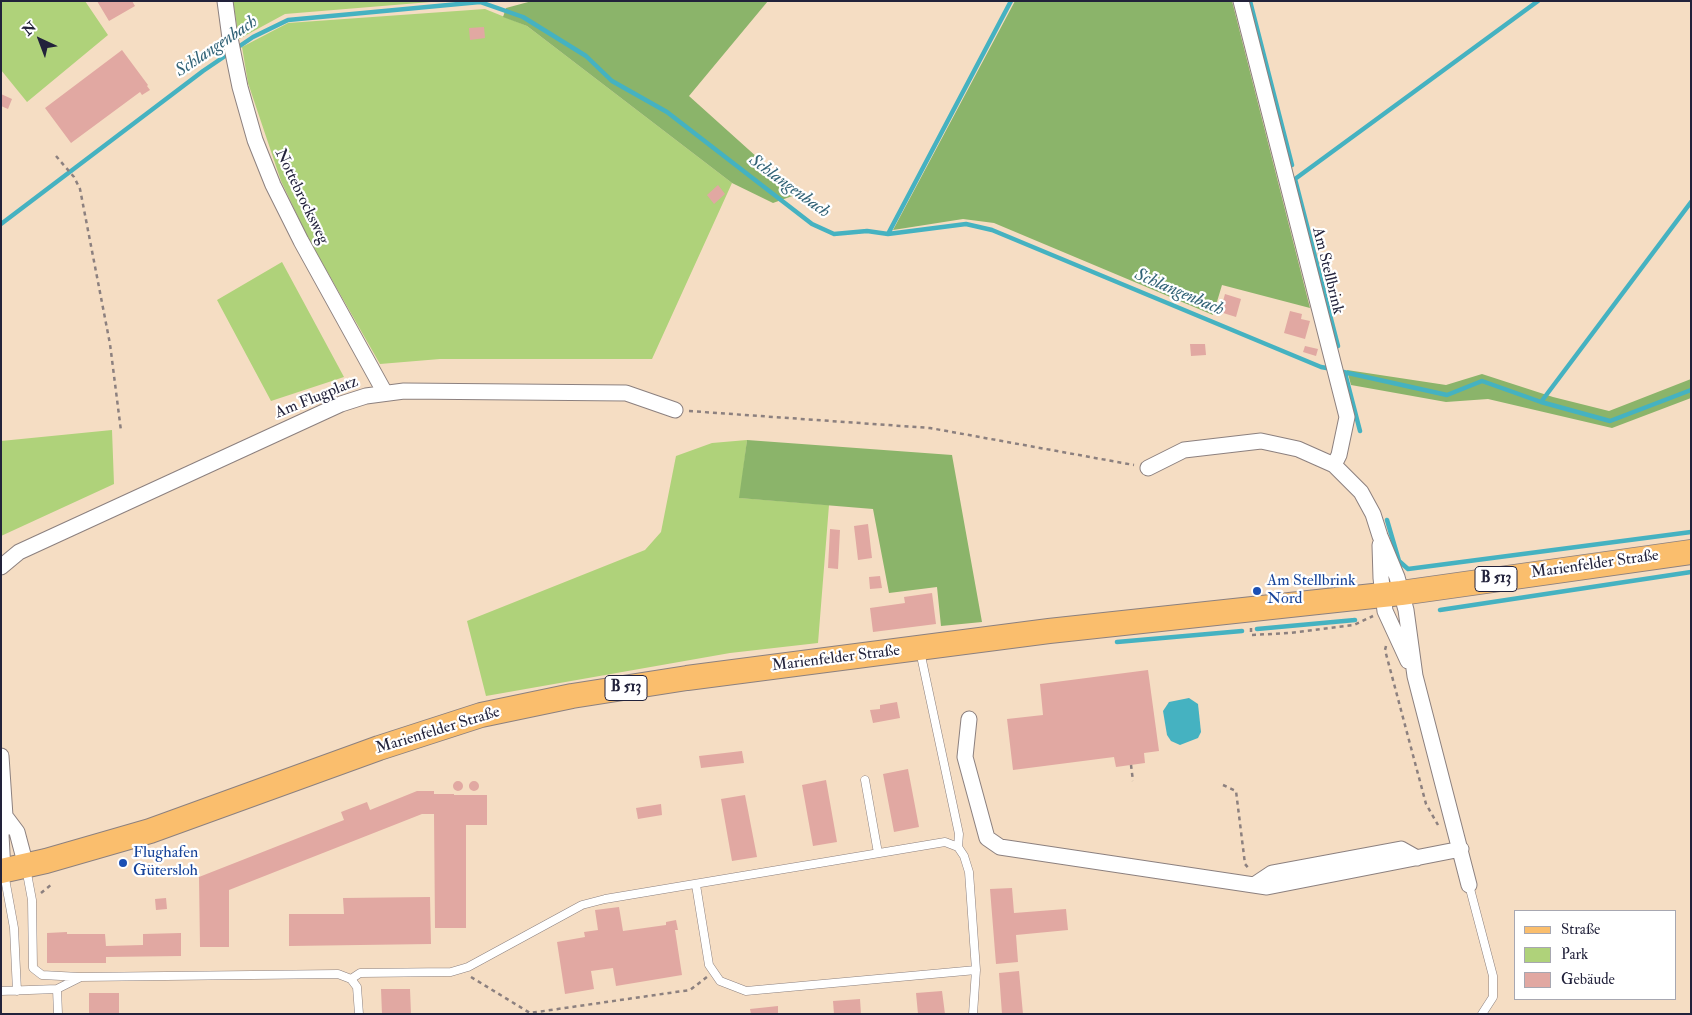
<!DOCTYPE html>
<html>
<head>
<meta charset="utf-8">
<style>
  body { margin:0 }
  #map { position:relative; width:1692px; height:1015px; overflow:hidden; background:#f5ddc3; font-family:"IM FELL Double Pica",serif }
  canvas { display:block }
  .frame { position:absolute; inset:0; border:2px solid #22223b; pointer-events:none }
  .legend { position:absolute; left:1514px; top:910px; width:162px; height:90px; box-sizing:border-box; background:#fff; border:1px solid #a7a7b1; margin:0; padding:6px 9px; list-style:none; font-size:15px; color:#22223b }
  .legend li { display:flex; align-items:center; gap:10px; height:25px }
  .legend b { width:25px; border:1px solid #a7a7b1 }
  .north { position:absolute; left:15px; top:15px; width:50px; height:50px; -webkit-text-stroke:4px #fff; paint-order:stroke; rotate:317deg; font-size:14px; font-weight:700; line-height:20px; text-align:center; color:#22223b }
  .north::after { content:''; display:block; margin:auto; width:18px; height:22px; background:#22223b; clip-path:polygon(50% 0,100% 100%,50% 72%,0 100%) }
</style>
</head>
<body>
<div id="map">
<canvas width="1692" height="1015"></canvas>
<div class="frame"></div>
<ul class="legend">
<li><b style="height:6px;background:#fabe6d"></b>Straße</li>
<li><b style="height:14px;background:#afd27a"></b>Park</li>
<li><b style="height:14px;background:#e1a8a2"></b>Gebäude</li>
</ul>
<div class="north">N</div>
</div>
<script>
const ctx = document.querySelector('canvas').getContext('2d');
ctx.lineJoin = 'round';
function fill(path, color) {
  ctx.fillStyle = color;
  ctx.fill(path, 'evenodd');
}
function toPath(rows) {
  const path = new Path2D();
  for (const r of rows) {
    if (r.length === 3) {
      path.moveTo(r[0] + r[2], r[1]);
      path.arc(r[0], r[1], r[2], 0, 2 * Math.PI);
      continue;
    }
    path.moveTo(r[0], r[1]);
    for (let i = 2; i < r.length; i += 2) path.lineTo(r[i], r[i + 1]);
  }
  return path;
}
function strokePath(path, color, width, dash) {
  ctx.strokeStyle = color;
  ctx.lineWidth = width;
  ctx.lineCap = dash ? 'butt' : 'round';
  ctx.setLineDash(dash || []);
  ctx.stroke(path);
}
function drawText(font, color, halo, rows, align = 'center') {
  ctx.font = font + ' "IM FELL Double Pica",serif';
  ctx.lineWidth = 4.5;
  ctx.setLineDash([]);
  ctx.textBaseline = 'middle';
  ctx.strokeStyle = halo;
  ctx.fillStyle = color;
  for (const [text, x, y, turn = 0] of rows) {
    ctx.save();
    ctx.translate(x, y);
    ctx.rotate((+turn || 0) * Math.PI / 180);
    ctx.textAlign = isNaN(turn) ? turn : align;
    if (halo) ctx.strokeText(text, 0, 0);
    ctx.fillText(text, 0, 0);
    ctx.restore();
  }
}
const green = toPath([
  [1,1,85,1,108,35,27,102,1,70],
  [233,1,443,1,285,14,239,39],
  [485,9,527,26,732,183,652,359,440,359,380,364,308,238,281,181,248,83,242,47,288,23],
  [282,262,344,377,271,401,217,300],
  [112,430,114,484,1,536,1,441],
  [747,440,740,498,829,505,818,643,730,653,486,696,467,621,645,550,661,532,676,456,712,443]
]);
const forest = toPath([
  [532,1,768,1,689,96,798,194,773,203,732,183,527,26,503,17,506,8],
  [1015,1,1232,1,1310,308,1222,285,1213,315,994,223,963,219,893,230],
  [1347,370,1446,385,1482,374,1553,397,1609,411,1691,379,1691,398,1612,428,1488,399,1446,402,1351,385],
  [747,440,952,455,982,622,941,626,937,587,889,593,873,509,739,498]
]);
const water = toPath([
  [1189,698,1198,704,1201,732,1198,738,1180,745,1171,741,1167,735,1163,711,1169,702]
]);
const stream = toPath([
  [1250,1,1292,165],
  [1,224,203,71,253,37,288,20,480,2,523,17,586,56,612,81,667,112,812,224,834,234,867,231,888,234,966,224,992,230,1321,367,1332,369],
  [888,234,1011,1],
  [1338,346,1295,179,1538,1],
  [1339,371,1447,395,1482,381,1541,402,1610,421,1691,390],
  [1345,373,1360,431],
  [1541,402,1691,202],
  [1387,520,1399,561,1408,569,1691,532],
  [1440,610,1691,572],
  [1257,629,1355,620],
  [1117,642,1242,631]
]);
const building = toPath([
  [97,1,132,1,135,6,109,21],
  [484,27,485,38,470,40,469,28],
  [122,50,148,85,147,86,150,90,142,95,140,92,71,143,45,108],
  [1,94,12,99,8,109,1,106],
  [718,185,725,194,714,204,707,195],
  [1225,294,1241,299,1236,317,1220,312],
  [1290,311,1302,314,1301,319,1310,321,1305,339,1284,333],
  [1190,344,1205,344,1206,355,1191,356],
  [1305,346,1318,349,1316,356,1303,352],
  [868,524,872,558,858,560,854,526],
  [830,529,840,530,838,569,828,568],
  [880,576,882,588,870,589,869,577],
  [932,593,936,624,873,632,870,608,905,603,904,597],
  [1148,670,1159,751,1144,753,1145,763,1116,767,1114,757,1013,770,1007,719,1043,715,1040,684],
  [897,702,900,718,873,723,870,710,880,709,880,705],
  [742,751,744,763,701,768,699,756],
  [908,769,919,827,894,832,883,774],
  [826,780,837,842,813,846,802,785],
  [474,786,5],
  [458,786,5],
  [417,791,434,791,434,794,454,794,454,795,487,795,487,825,466,825,466,928,435,928,434,814,422,814,229,890,229,947,200,947,199,877,344,820,341,812,367,802,370,810],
  [745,795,757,857,732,861,721,799],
  [661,804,662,815,638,819,636,808],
  [1012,888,1014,913,1066,909,1068,930,1016,935,1018,962,996,964,990,889],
  [430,897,431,944,289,946,289,914,344,914,343,898],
  [166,898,167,909,156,910,155,899],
  [619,907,623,931,666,925,666,922,676,920,678,930,675,930,682,975,616,986,613,968,591,971,594,989,565,994,557,942,585,937,584,932,598,930,595,910],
  [67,932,67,934,105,934,106,946,143,945,143,934,181,933,181,956,106,957,106,963,47,963,47,933],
  [1019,971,1023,1014,1002,1014,999,973],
  [381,989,410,989,411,1014,382,1014],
  [942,991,945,1014,918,1014,916,993],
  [89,993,119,993,119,1014,89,1014],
  [860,999,861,1014,834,1014,833,1001],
  [778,1006,778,1014,751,1014,750,1009]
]);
const path = toPath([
  [56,156,74,177,80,189,110,344,121,431],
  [689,411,930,428,1134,465],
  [1251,628,1251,635,1290,633,1354,625,1373,616],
  [1386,646,1385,650,1426,804,1438,825],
  [1131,765,1133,781],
  [1223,785,1236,791,1245,864,1250,870],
  [41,893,52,884],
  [471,977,530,1013,690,990,707,977]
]);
const service = toPath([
  [920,651,959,834,958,847],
  [865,780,878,853],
  [26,868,32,900,33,968,42,975,80,977,338,974,351,979,357,987,359,1014],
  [4,873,14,928,17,991],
  [696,885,709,965,720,981,746,991,976,970],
  [1469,885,1493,976,1493,997,1482,1014],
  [351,979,360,973,451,972,468,967,582,905,605,899,945,842,958,847,964,856,969,872,976,970,973,1014],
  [57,989,58,1014],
  [1,991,57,989,79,978]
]);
const minor = toPath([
  [225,1,230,38,240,87,255,140,273,185,301,241,385,393],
  [1241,1,1347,417,1339,455,1334,465],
  [1148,468,1184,450,1261,441,1298,449,1334,465,1361,492,1373,514,1380,536,1397,577,1406,610,1415,676,1469,885],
  [1380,545,1381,578,1385,611,1408,661],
  [1,567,19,552,341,404,366,396,404,391,626,393,675,410],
  [969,719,965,757,987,838,1000,847,1267,887,1461,849],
  [1,756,5,816,1,835,3,871],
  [5,816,17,832,26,866],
  [1254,885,1272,873,1401,849,1417,858]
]);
const primary = toPath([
  [1,871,46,861,150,831,379,748,481,715,572,696,687,678,1049,631,1401,593,1691,552]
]);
const markers = [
  [1257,591,5,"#1a4fb4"],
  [123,863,5,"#1a4fb4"]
];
const shields = [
  [1496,579,42],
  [626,688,42]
];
const shieldNames = [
  ["B 513",1496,579],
  ["B 513",626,688]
];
const streetNames = [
  ["Nottebrocksweg",301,197,64],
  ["Am Stellbrink",1327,271,76],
  ["Am Flugplatz",317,398,-22],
  ["Marienfelder Straße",1595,565,-8],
  ["Marienfelder Straße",836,659,-7],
  ["Marienfelder Straße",438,731,-17]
];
const transitNames = [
  ["Am Stellbrink",1267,582],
  ["Nord",1267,600],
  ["Flughafen",133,854],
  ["Gütersloh",133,872]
];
const waterNames = [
  ["Schlangenbach",217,47,-34],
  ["Schlangenbach",789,187,36],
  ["Schlangenbach",1179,293,23]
];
fill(green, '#afd27a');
fill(forest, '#8bb46a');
fill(water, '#45b2c1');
strokePath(stream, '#45b2c1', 4.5);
fill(building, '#e1a8a2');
strokePath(service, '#8c807f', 9);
strokePath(minor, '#8c807f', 17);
strokePath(primary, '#8c807f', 26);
strokePath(path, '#8c807f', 2.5, [4, 4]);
strokePath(service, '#fff', 8);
strokePath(minor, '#fff', 15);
strokePath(primary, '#fabe6d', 24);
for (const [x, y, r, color] of markers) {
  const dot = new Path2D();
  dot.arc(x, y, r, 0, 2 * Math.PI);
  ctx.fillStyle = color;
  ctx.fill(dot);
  strokePath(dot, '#fff', 2);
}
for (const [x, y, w] of shields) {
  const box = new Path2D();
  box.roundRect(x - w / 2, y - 12.5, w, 25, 4);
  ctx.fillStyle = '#fff';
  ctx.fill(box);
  strokePath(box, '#22223b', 1);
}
drawText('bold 15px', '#22223b', null, shieldNames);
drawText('16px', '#22223b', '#fff', streetNames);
drawText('16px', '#164399', '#fff', transitNames, 'left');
drawText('italic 18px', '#326377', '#fff', waterNames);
</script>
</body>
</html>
